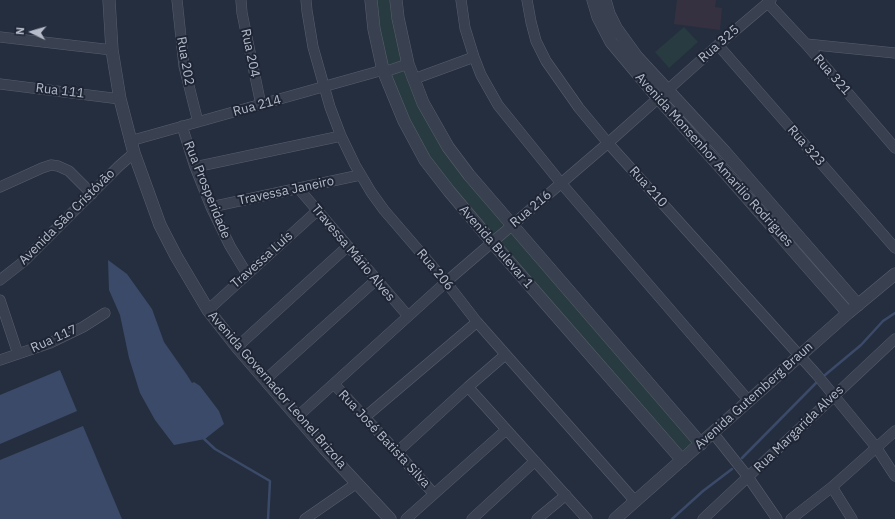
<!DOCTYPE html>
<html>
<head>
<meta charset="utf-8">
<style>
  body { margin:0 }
  #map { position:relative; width:895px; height:519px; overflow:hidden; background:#252e3f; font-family:"IBM Plex Sans",sans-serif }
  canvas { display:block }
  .north { position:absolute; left:12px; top:12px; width:40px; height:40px; -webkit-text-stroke:3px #1e2534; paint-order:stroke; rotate:275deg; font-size:11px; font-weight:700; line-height:16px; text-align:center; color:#b6bcca }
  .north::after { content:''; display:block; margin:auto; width:14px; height:18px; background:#b6bcca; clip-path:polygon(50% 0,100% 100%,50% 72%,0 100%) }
</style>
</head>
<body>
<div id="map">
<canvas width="895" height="519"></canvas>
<div class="north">N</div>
</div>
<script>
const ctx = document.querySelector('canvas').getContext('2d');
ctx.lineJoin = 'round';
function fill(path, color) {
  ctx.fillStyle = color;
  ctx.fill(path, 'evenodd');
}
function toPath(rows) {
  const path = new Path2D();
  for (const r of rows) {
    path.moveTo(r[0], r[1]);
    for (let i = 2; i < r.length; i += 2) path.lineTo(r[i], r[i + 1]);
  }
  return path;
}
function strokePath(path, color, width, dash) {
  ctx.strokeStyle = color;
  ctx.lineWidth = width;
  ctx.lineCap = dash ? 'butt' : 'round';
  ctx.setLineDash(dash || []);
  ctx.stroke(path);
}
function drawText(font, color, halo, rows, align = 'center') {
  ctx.font = font + ' "IBM Plex Sans",sans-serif';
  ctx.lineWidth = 4;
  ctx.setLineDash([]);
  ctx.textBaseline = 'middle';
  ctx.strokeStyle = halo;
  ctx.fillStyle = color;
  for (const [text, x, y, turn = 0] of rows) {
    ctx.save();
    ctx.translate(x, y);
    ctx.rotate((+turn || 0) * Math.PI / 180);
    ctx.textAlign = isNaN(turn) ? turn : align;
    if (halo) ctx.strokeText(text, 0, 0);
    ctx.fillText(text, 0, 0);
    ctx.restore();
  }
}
const medical = toPath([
  [677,0,716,0,715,7,722,8,720,30,674,24]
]);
const green = toPath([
  [375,0,393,0,403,61,386,65],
  [684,27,698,42,669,68,655,52],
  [406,70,410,83,505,223,492,236,442,178,407,118,390,75],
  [512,231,695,441,680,452,499,243]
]);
const water = toPath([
  [108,260,127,274,152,309,164,342,187,375,192,383,194,382,200,386,219,411,224,424,205,439,174,445,155,420,140,393,129,358,120,315,109,290],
  [60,370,77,411,0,444,0,395],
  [83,426,122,519,0,519,0,460]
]);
const stream = toPath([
  [825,375,861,345,883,321,895,313],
  [202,437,215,449,270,481,268,519],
  [742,458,816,383],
  [672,519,703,491,732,469]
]);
const minor = toPath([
  [177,0,184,66,198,122],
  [241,0,242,13,261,105],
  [306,0,307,11,313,47,330,107,341,136,355,165,371,192,384,210,446,282,477,322,635,501],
  [461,0,465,28,474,57,481,75,498,105,561,183,749,401],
  [527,0,531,22,536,41,546,61,579,108,608,143,817,375,876,447,895,476],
  [768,3,806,44,895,148],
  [0,37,112,50],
  [806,44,895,53],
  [718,45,895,248],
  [384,72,408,64],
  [414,79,474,57],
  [0,84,120,99],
  [182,126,195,167,211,207,230,246,247,274],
  [130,141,383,70],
  [195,167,341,136],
  [0,187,42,168,51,165,58,166,69,171,92,194],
  [299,189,408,316],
  [211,207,360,175],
  [0,280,23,262,119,166,134,153],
  [0,300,18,354],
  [208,310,317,211],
  [237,347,348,246],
  [0,360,50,343,83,327,105,313],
  [265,380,376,280],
  [334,384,397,452,434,494],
  [468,387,587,519],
  [297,417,446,282,608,143,718,45,771,0],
  [365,417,477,322],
  [713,433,748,477,777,519],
  [397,452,468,387,505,355],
  [832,487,852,519],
  [305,519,357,483],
  [406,519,506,430],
  [472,519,535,461],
  [537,519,566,495],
  [703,519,895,339],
  [791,519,832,487,895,431]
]);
const tertiary = toPath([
  [109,0,112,50,120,99,134,153,160,225,176,256,208,310,237,347,325,449,390,519],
  [371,0,374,29,383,70,404,121,425,160,449,191,492,242,682,460],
  [396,0,398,18,408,64,423,103,448,147,469,175,701,444],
  [593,0,598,17,611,42,658,98,721,168,848,313],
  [605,0,609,14,616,28,637,57,725,152,858,305],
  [615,519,848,313,895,274]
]);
const streetNames = [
  ["Rua 325",719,44,-41],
  ["Rua 204",250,53,78],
  ["Rua 202",185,61,80],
  ["Rua 321",832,75,49],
  ["Rua 111",60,91,7],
  ["Rua 214",257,106,-15],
  ["Rua 323",806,146,49],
  ["Avenida Monsenhor Amarilio Rodrigues",714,160,48],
  ["Rua 210",648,187,48],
  ["Rua Prosperidade",207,190,68],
  ["Travessa Janeiro",286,191,-12],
  ["Rua 216",531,209,-40],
  ["Avenida São Cristóvão",67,217,-45],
  ["Avenida Bulevar 1",496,247,49],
  ["Travessa Mário Alves",353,253,50],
  ["Travessa Luís",262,260,-42],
  ["Rua 206",435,270,50],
  ["Rua 117",54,339,-24],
  ["Avenida Governador Leonel Brizola",277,390,49],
  ["Avenida Gutemberg Braun",754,396,-42],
  ["Rua Margarida Alves",799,429,-44],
  ["Rua José Batista Silva",384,439,47]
];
fill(medical, '#353140');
fill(green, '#273b40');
fill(water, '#3b4a68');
strokePath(stream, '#3b4a68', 2.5);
strokePath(minor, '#575e6d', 11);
strokePath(tertiary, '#575e6d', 13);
strokePath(minor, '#39404f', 10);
strokePath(tertiary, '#39404f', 12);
drawText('13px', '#b6bcca', '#1e2534', streetNames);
</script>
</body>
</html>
